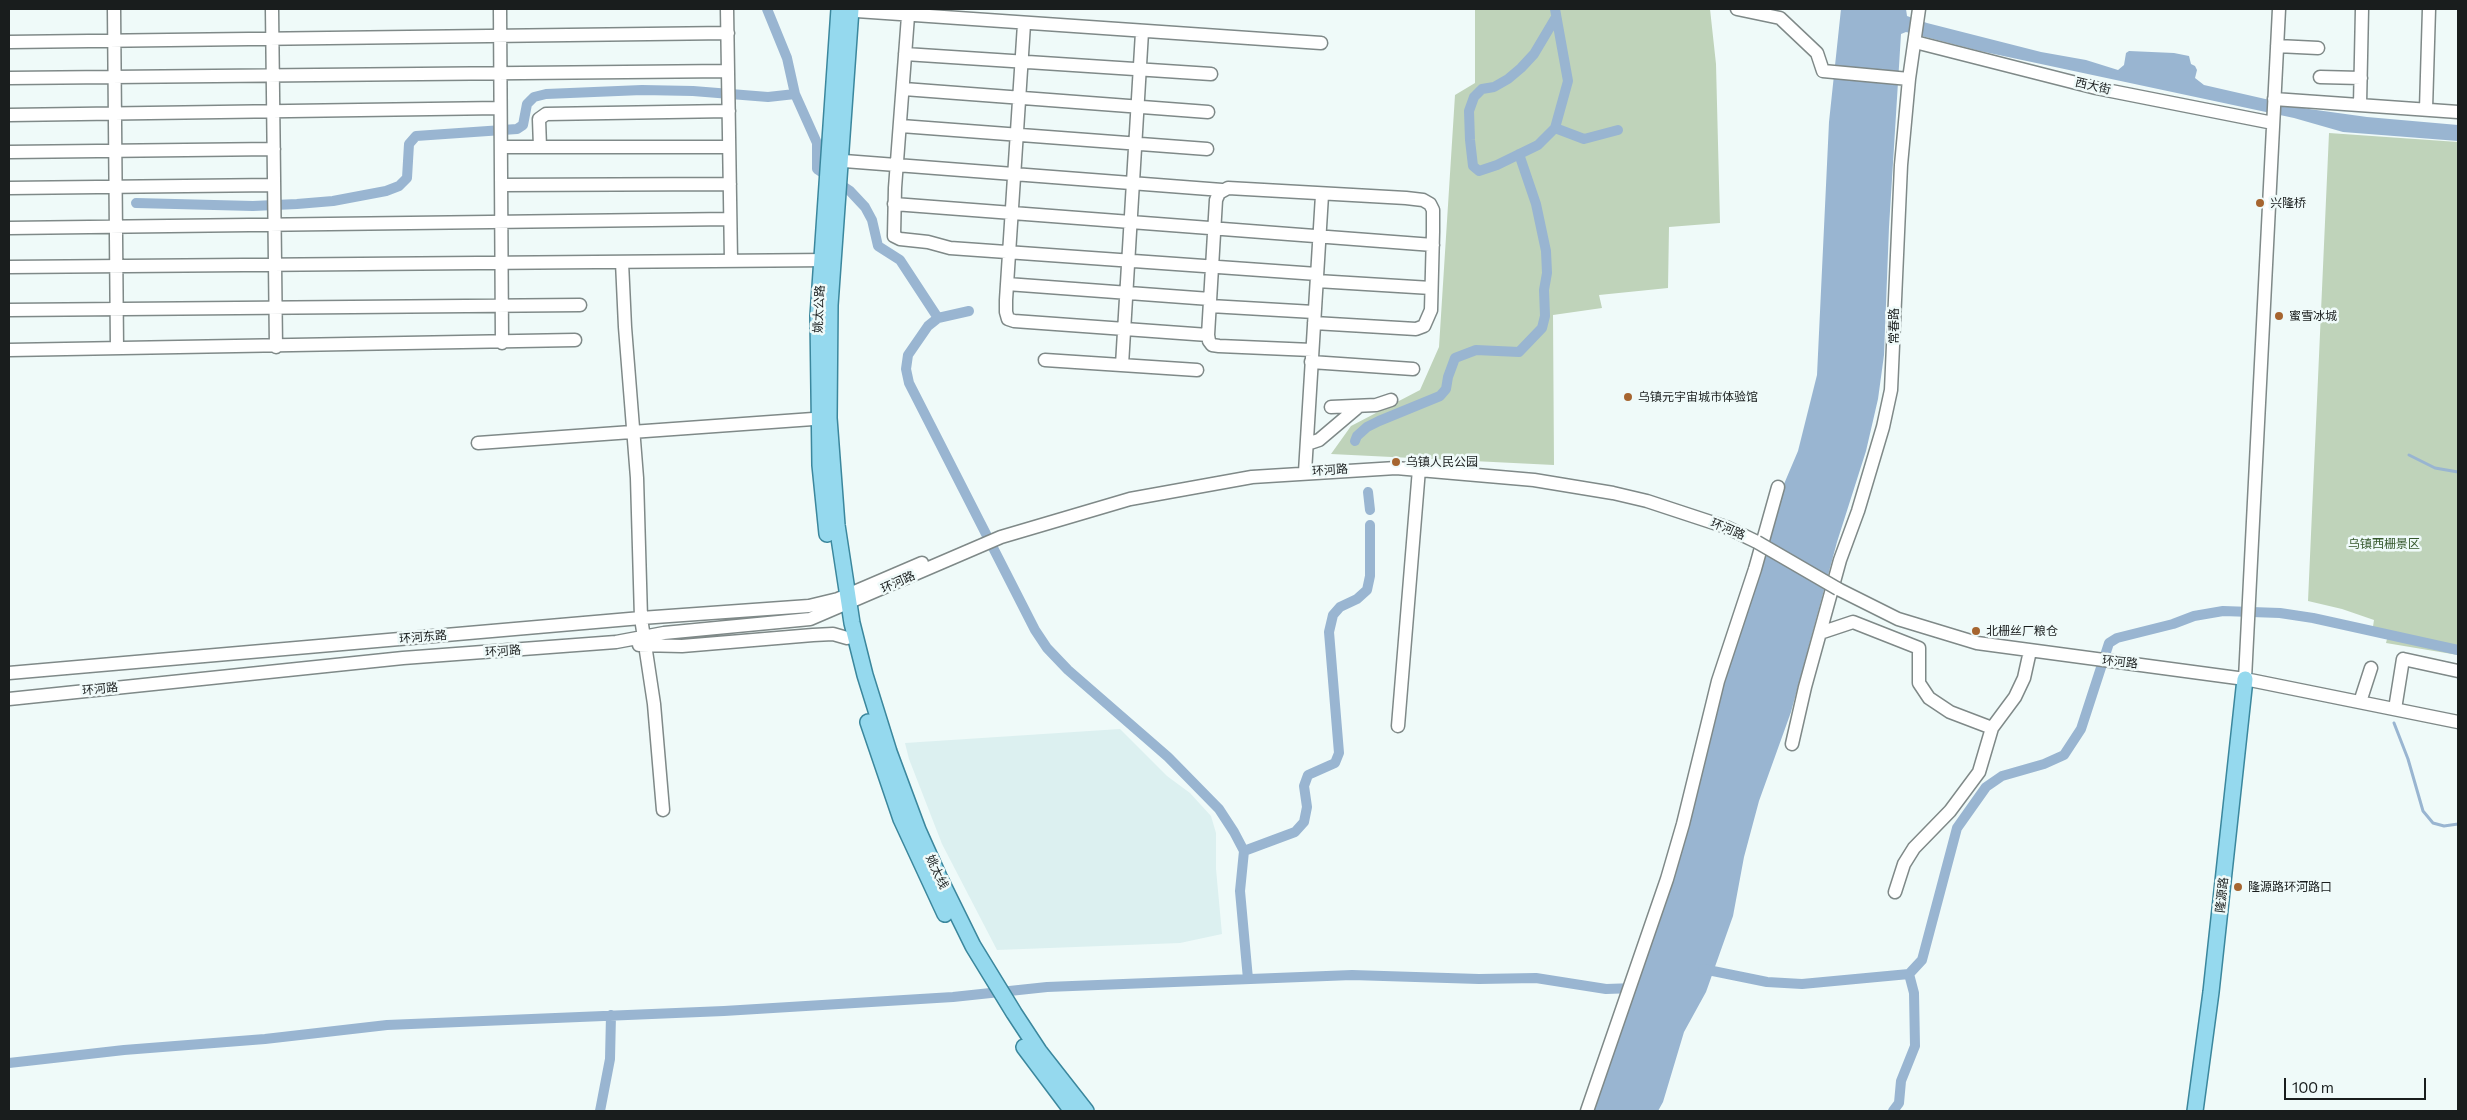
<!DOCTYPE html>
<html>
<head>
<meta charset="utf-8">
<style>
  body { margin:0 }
  #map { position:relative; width:2467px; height:1120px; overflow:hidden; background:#effaf9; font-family:Commissioner,sans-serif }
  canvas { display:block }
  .frame { position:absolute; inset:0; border:10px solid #191d1d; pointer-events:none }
  .scale { position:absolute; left:2284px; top:1078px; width:142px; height:22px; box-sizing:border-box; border:2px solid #191d1d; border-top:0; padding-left:6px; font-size:15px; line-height:18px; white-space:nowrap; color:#191d1d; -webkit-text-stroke:4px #effaf9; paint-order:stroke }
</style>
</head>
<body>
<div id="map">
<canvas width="2467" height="1120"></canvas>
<div class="frame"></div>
<div class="scale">100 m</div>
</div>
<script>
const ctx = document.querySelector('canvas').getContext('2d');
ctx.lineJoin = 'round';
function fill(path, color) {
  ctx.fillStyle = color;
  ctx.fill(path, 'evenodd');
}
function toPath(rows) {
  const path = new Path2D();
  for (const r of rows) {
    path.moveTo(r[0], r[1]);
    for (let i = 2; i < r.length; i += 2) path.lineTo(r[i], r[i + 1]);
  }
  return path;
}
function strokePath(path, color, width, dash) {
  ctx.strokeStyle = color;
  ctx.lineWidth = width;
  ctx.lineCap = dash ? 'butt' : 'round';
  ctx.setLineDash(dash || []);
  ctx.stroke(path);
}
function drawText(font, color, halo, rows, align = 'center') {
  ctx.font = font + ' Commissioner,"Noto Sans SC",sans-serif';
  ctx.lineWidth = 5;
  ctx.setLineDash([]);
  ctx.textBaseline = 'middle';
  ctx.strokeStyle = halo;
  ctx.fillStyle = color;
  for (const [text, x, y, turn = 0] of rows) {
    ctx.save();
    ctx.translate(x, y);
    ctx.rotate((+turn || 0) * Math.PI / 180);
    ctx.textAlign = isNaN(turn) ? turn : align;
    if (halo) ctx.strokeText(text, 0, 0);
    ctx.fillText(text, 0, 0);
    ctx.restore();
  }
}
const built = toPath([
  [1120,729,1167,776,1190,793,1211,816,1216,833,1216,869,1222,934,1180,943,997,950,942,844,909,759,905,743]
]);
const green = toPath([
  [1475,9,1710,9,1716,64,1720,223,1669,227,1668,288,1599,295,1602,308,1553,315,1554,465,1331,454,1351,426,1420,390,1439,347,1455,95,1475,83],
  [2329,133,2458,142,2458,655,2386,643,2387,639,2372,633,2374,620,2342,609,2308,601]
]);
const water = toPath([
  [1841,9,1906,9,1907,16,1927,23,2041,52,2086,60,2118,70,2124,65,2126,53,2129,51,2174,53,2189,56,2191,64,2195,66,2197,70,2195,78,2204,85,2309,109,2367,117,2458,125,2458,141,2343,132,2294,118,1980,51,1906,32,1901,34,1889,227,1884,355,1878,399,1866,451,1837,542,1791,712,1759,801,1744,857,1733,916,1706,992,1684,1032,1663,1102,1658,1111,1591,1111,1711,728,1784,484,1798,451,1817,375,1829,122]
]);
const stream = toPath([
  [2409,455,2435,468,2458,472],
  [2394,723,2408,759,2423,811,2433,823,2444,826,2458,824]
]);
const canal = toPath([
  [767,9,787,58,795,94,817,143,817,169,850,191,865,207,872,220,878,246,900,260,938,318],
  [1555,9,1568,81,1555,128,1538,145,1497,165,1479,171,1473,166,1470,140,1469,111,1474,97,1482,89,1494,87,1508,79,1521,68,1534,54,1556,17],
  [1555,128,1584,139,1618,130],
  [136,203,253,206,297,204,333,201,386,191,399,186,407,178,409,144,416,136,517,129,523,125,527,104,534,97,546,94,642,90,693,91,768,97,795,94],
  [969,311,938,318,928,326,908,355,906,369,909,383,1035,630,1047,648,1068,670,1168,757,1219,809,1234,832,1244,851,1240,891,1248,979],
  [1355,441,1357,436,1367,427,1379,421,1440,396,1446,389,1448,377,1455,358,1476,350,1519,352,1542,328,1545,316,1544,290,1547,273,1546,251,1536,204,1519,154],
  [1368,492,1370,510],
  [1244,851,1295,832,1304,822,1307,807,1304,786,1308,775,1335,763,1339,753,1329,632,1333,615,1340,607,1357,599,1367,590,1370,576,1370,525],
  [1703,969,1767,982,1802,984,1909,974,1922,960,1957,828,1986,787,2002,776,2044,764,2064,755,2081,729,2109,643,2117,638,2173,624,2194,616,2223,611,2280,613,2313,618,2458,650],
  [9,1063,124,1050,265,1039,387,1025,724,1011,953,997,1047,987,1352,975,1479,979,1536,978,1606,989,1635,988],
  [600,1111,610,1059,611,1015],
  [1893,1111,1899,1103,1901,1081,1915,1046,1914,993,1909,974]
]);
const minor = toPath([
  [114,9,117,348],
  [272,9,276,347],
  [500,9,502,343],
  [727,9,731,261],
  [1737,9,1780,18,1817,53,1823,71,1909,79],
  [842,10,1321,43],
  [908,16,895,188,894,236,900,239,928,242,950,248,1317,274],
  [1024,24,1006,300,1006,312,1008,319,1014,321,1208,335],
  [9,42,728,33],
  [1915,42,2096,88,2273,123],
  [2277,46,2318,48],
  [905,54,1211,74],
  [2320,77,2361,78],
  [9,78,728,71],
  [904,89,1208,112],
  [2274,99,2458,112],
  [2360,105,2362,9],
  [2426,109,2429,9],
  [9,115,500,108],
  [901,126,1207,149],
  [501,147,729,147],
  [540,147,539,119,546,114,729,111],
  [9,152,274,149],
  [831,160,1222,190],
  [501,185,730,184],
  [9,188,274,185],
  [894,204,1433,245],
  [9,228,730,219],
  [622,262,625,327,637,478,641,618,654,704,663,810],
  [9,267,830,260],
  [1317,281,1431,288],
  [1007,284,1210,299],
  [1210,306,1314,312],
  [9,310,580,305],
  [9,350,575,340],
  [1312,350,1219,346,1212,345,1209,341,1208,335,1216,200,1219,193,1228,188,1406,198,1423,200,1430,204,1433,210,1433,232,1431,310,1424,326,1416,329,1314,323],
  [1045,360,1197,370],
  [1311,362,1413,369],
  [1122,365,1142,32],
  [1331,407,1376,405,1391,400],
  [478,443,827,418],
  [1307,444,1319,440,1358,407],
  [1305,472,1322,195],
  [1838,589,1898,619,1977,643,2245,679,2458,722],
  [1820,633,1853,622,1919,648,1919,683,1929,698,1950,712,1992,728],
  [639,645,682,646,813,635,833,634,847,638],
  [9,673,641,618,809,606,838,599,922,563],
  [2245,679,2279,9],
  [9,699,403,658,616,642,664,633,810,619,1001,537,1130,499,1252,477,1396,468,1534,480,1613,493,1647,501,1726,527,1757,542],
  [2360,702,2371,668],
  [2395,709,2403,659,2458,671],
  [1398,726,1419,469],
  [1792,744,1805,687,1840,560,1858,511,1883,427,1891,390,1901,165,1909,79,1919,9],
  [1895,892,1904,864,1914,848,1950,811,1979,772,1992,728,2015,697,2024,678,2030,651],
  [1587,1111,1667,879,1683,824,1718,681,1755,569,1778,487]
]);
const major = toPath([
  [851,9,830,305,829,418,837,525,852,623,865,675,889,752,918,830,939,877,973,946,1014,1013,1039,1051,1086,1111],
  [827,534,820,465,818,316,839,9],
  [868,722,901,819,945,914],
  [1024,1047,1072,1111],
  [2195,1111,2211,992,2245,679]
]);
const minorBridge = toPath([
  [1757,542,1838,589]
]);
const markers = [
  [2260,203,5,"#a66530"],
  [2279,316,5,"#a66530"],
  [1628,397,5,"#a66530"],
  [1396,462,5,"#a66530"],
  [1976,631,5,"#a66530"],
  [2238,887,5,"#a66530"]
];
const streetNames = [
  ["西大街",2093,86,13],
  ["姚太公路",819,309,-87],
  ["常春路",1894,326,-90],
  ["环河路",1330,470,-4],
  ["环河路",1728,529,23],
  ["环河路",898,582,-24],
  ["环河东路",423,637,-5],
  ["环河路",503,651,-4],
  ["环河路",2120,662,6],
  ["环河路",100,689,-6],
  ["姚太线",937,872,65],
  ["隆源路",2222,895,-84]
];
const poiNames = [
  ["兴隆桥",2270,203],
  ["蜜雪冰城",2289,316],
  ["乌镇元宇宙城市体验馆",1638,397],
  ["乌镇人民公园",1406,462],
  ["北栅丝厂粮仓",1986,631],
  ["隆源路环河路口",2248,887]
];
const parkNames = [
  ["乌镇西栅景区",2384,544]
];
fill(built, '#dcf0f0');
fill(green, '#bfd3ba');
fill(water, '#99b5d1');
strokePath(stream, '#99b5d1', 3);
strokePath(canal, '#99b5d1', 10);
strokePath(minor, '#7f8988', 15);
strokePath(major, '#3b879d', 18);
strokePath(minor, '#fff', 12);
strokePath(major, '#95d9ee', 15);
strokePath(minorBridge, '#7f8988', 15, []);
strokePath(minorBridge, '#fff', 12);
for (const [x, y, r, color] of markers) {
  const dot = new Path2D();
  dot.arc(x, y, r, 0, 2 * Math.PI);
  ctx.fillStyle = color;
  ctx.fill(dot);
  strokePath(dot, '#effaf9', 2);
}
drawText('12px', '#191d1d', '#effaf9', streetNames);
drawText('12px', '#191d1d', '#effaf9', poiNames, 'left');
drawText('12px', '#34572b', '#effaf9', parkNames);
</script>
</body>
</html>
